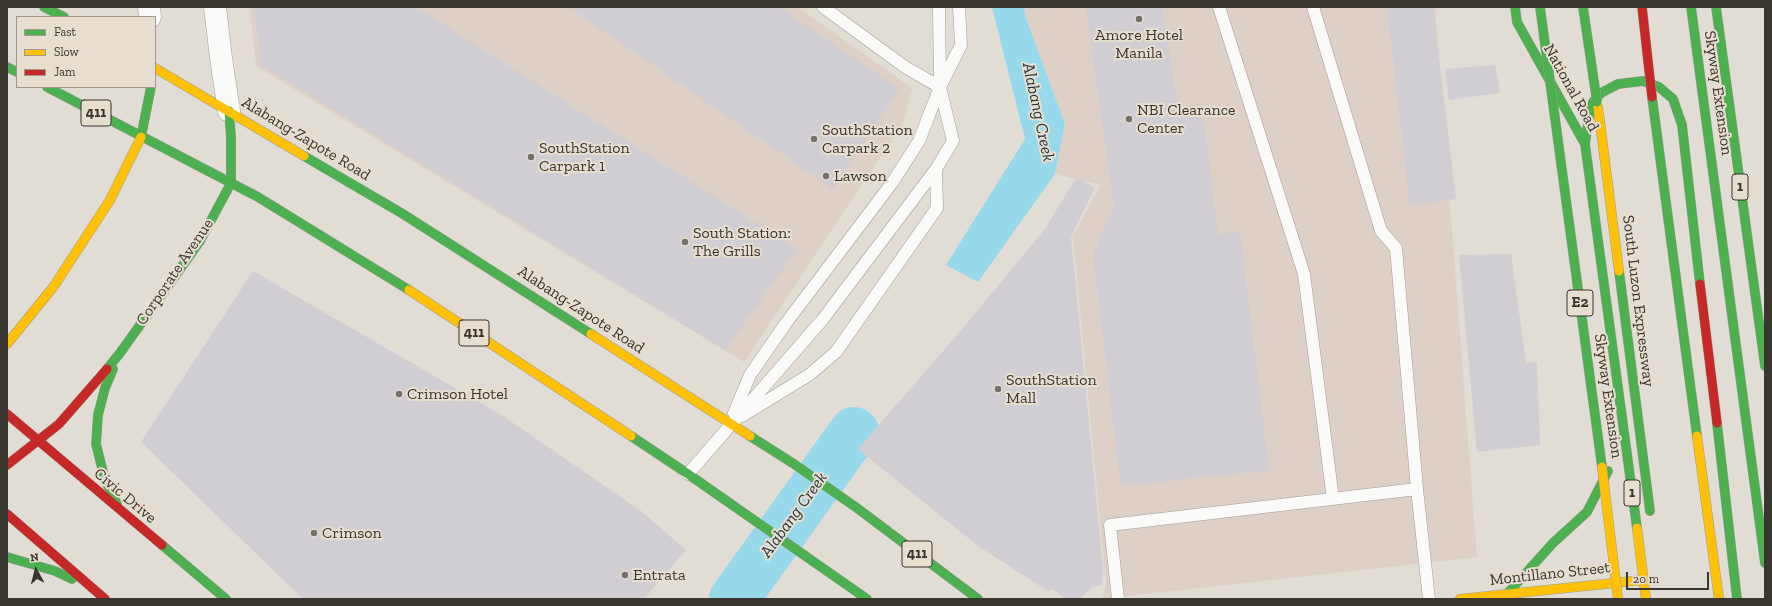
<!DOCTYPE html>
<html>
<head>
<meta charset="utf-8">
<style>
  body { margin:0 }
  #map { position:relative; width:1772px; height:606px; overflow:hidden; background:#e1ddd5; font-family:"Zilla Slab",serif }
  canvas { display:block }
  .frame { position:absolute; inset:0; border:8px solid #39352f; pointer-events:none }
  .legend { position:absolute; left:16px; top:16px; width:140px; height:72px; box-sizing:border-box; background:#e7decf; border:1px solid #a19a8f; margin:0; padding:5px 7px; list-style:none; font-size:12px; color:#39352f }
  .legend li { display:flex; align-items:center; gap:8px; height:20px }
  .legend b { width:20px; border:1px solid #a19a8f }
  .north { position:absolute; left:16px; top:550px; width:40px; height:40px; -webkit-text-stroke:3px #e7decf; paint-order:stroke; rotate:353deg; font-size:11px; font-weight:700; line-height:16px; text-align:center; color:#39352f }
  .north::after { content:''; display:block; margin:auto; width:14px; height:18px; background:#39352f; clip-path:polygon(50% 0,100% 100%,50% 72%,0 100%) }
  .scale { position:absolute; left:1626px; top:572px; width:83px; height:18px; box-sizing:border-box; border:2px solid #39352f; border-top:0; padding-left:5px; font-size:12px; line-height:14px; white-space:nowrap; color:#39352f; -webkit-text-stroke:3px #e7decf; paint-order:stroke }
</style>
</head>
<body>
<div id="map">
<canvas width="1772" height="606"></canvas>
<div class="frame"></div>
<ul class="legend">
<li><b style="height:5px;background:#4caf50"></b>Fast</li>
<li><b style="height:5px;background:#ffc107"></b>Slow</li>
<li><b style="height:5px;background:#c62828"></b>Jam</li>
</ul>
<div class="north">N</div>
<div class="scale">20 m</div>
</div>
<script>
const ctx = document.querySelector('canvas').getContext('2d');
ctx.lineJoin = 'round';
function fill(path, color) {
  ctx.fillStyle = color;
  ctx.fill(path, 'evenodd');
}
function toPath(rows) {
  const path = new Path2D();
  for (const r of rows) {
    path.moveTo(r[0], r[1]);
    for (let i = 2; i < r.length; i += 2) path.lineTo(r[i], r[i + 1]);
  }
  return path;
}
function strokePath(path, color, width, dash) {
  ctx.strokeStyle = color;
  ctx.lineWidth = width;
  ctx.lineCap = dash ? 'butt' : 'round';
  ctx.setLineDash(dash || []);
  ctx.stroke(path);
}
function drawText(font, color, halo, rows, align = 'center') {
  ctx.font = font + ' "Zilla Slab",serif';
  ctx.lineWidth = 4;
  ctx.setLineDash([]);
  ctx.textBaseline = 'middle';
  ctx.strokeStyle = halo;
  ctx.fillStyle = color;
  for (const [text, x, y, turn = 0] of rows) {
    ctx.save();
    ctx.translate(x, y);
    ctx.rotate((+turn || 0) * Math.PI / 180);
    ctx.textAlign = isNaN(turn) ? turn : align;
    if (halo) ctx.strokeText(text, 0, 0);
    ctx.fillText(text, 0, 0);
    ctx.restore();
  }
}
const commercial = toPath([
  [250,7,798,7,912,88,903,123,744,362,256,66],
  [1024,7,1435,7,1477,557,1102,599,1106,584,1073,236,1101,185,1055,174,1065,124,1026,18]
]);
const water = toPath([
  [992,7,1024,7,1026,18,1065,124,1055,174,978,282,946,265,1025,139],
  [739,577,760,599,722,599]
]);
const river = toPath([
  [734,599,854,432]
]);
const building = toPath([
  [254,7,416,7,797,249,725,350,261,65],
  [569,7,779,7,899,89,833,189],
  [1086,7,1162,7,1178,107,1202,104,1218,234,1240,231,1269,470,1121,486,1093,255,1114,207],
  [1387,7,1433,7,1456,199,1410,205],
  [1495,65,1500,93,1449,100,1445,69],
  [1076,178,1095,187,1071,237,1103,569,1102,585,1093,586,1080,599,1064,598,1053,589,1048,591,978,546,858,449,963,328,1045,229],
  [1511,254,1526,363,1537,362,1540,445,1477,452,1459,255],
  [253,271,503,416,641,511,686,550,644,599,303,599,141,442]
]);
const lane = toPath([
  [823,7,905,67,940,87],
  [1219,7,1304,274,1333,499],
  [1313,7,1381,231,1396,248,1417,489,1429,599],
  [734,413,750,375,786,323,892,183,919,141,940,87,961,45,959,7],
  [742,416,809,375,836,352,937,208,936,169],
  [688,474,823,319,936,169,953,141,940,87,939,7],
  [1118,599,1110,525,1417,489]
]);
const street = toPath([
  [149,7,150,17],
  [215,7,221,58,229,111]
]);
const fast = toPath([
  [44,7,64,17],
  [1515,7,1517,22,1585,144,1637,528],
  [1691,7,1765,563],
  [1716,7,1765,366],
  [7,67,17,72],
  [47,87,258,197,409,290],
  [1652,97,1697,436],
  [141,137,151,87],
  [1585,144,1590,109,1593,102,1601,93,1618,84,1643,81,1659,87,1673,99,1682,125,1700,284],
  [304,156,403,214,591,334],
  [1619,271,1650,511],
  [107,369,120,353,200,241,231,183,231,137,229,111],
  [113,369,105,388,98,415,96,444,105,480,117,504],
  [1717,423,1737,599],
  [631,436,688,474,867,599],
  [750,436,794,464,857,508,978,599],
  [162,545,226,599],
  [7,557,55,571,72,579],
  [1507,594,1553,543,1587,512,1608,471]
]);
const slow = toPath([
  [155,68,304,156],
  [1598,107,1619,271],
  [409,290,631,436],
  [591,334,750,436],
  [7,344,54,286,110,200,141,137],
  [1697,436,1719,599],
  [1637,528,1646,599],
  [1460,599,1643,580]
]);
const jam = toPath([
  [1700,284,1717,423],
  [7,414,162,545],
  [7,465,59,424,107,369],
  [7,514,105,599]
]);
const fastBridge = toPath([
  [1540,7,1602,467],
  [1583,7,1597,102]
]);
const slowBridge = toPath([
  [1602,467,1618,599]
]);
const jamBridge = toPath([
  [1642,7,1652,97]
]);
const markers = [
  [1139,19,4,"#747069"],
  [1129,119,4,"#747069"],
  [814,139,4,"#747069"],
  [531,157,4,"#747069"],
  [826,176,4,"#747069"],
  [685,242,4,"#747069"],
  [998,389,4,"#747069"],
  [399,394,4,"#747069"],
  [314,533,4,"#747069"],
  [625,575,4,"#747069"]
];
const shields = [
  [96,113,30],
  [1740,187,16],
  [1580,303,26],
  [474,333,30],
  [1632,493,16],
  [917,554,30]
];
const shieldNames = [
  ["411",96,113],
  ["1",1740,187],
  ["E2",1580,303],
  ["411",474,333],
  ["1",1632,493],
  ["411",917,554]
];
const poiNames = [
  ["Amore Hotel",1139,35,"center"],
  ["Manila",1139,53,"center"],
  ["NBI Clearance",1137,110],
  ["Center",1137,128],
  ["SouthStation",822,130],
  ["Carpark 2",822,148],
  ["SouthStation",539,148],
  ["Carpark 1",539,166],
  ["Lawson",834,176],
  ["South Station:",693,233],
  ["The Grills",693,251],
  ["SouthStation",1006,380],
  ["Mall",1006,398],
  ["Crimson Hotel",407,394],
  ["Crimson",322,533],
  ["Entrata",633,575]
];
const streetNames = [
  ["National Road",1571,88,61],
  ["Skyway Extension",1718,93,82],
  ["Alabang-Zapote Road",306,139,31],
  ["Corporate Avenue",175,272,-56],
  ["South Luzon Expressway",1638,301,83],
  ["Alabang-Zapote Road",581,310,33],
  ["Skyway Extension",1608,396,82],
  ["Civic Drive",125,496,40],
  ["Montillano Street",1550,574,-6]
];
const waterNames = [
  ["Alabang Creek",1038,112,78],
  ["Alabang Creek",794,515,-54]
];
fill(commercial, '#ded0c7');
fill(water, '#97d9eb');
strokePath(river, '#97d9eb', 50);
fill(building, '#d0cdd3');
strokePath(lane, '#a09c96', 13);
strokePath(street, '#a09c96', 23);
strokePath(fast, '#a09c96', 10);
strokePath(slow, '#a09c96', 10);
strokePath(jam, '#a09c96', 10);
strokePath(lane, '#fafaf9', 12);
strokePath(street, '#fafaf9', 22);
strokePath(fast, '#4caf50', 9);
strokePath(slow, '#ffc107', 9);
strokePath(jam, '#c62828', 9);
strokePath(fastBridge, '#a09c96', 10, []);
strokePath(slowBridge, '#a09c96', 10, []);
strokePath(jamBridge, '#a09c96', 10, []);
strokePath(fastBridge, '#4caf50', 9);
strokePath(slowBridge, '#ffc107', 9);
strokePath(jamBridge, '#c62828', 9);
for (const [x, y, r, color] of markers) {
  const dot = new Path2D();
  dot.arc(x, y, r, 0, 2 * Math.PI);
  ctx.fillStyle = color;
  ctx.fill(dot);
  strokePath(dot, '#e7decf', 1.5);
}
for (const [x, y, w] of shields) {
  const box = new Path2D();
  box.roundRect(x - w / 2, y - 13, w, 26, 3);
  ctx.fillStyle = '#e7decf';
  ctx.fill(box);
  strokePath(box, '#39352f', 1);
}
drawText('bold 15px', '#39352f', null, shieldNames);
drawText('16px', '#39352f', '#e7decf', poiNames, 'left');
drawText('16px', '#39352f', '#e7decf', streetNames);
drawText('italic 17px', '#21383f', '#e7decf', waterNames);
</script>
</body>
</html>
